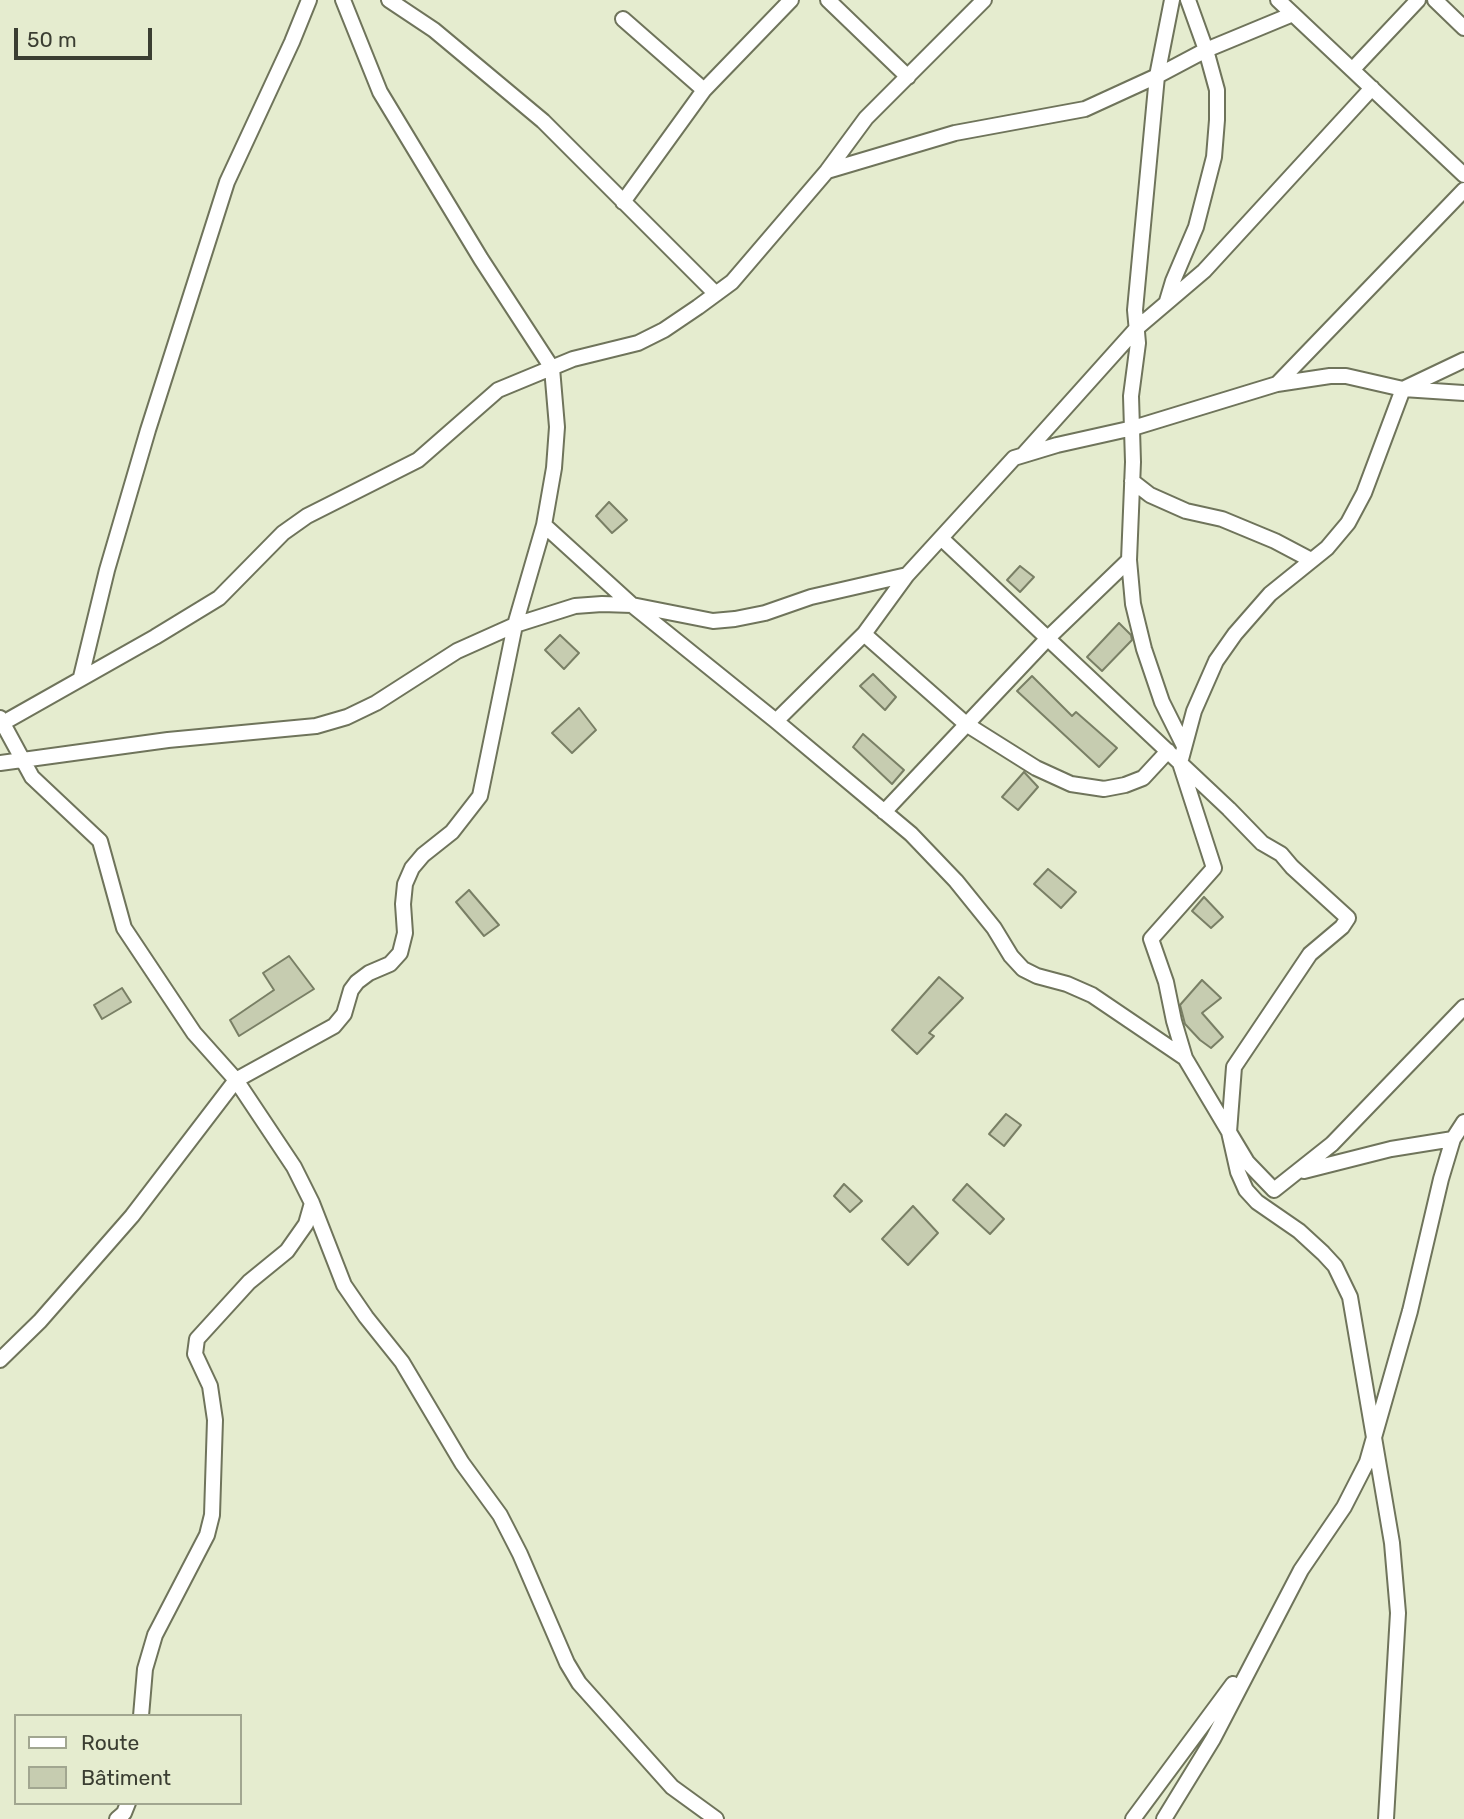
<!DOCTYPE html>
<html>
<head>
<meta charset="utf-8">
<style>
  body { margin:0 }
  #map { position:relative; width:1464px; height:1819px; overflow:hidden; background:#e5eccf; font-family:Rubik,sans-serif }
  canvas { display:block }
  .legend { position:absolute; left:14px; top:1714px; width:228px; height:91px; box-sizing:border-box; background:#e5eccf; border:2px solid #a1a690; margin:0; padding:9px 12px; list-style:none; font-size:21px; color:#3b3e32 }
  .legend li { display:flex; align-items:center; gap:14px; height:35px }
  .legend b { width:35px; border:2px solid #a1a690 }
  .scale { position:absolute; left:14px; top:28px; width:138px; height:32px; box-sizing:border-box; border:4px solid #3b3e32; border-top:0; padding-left:9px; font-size:21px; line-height:24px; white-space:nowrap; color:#3b3e32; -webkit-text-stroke:5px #e5eccf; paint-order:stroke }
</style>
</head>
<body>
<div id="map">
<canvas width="1464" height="1819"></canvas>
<ul class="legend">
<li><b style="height:9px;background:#fff"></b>Route</li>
<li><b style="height:19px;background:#c6ccb0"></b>Bâtiment</li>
</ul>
<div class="scale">50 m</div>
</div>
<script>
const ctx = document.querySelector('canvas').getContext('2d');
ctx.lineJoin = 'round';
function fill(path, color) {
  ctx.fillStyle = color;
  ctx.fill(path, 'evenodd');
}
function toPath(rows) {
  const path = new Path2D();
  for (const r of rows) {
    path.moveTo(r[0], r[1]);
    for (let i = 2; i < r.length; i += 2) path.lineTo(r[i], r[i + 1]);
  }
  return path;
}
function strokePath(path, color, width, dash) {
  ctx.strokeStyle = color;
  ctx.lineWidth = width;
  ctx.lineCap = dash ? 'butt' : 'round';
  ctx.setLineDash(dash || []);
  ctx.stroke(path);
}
const building = toPath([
  [609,502,627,520,612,533,596,516,609,502],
  [1020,566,1034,577,1020,592,1007,580,1020,566],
  [1119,623,1131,635,1132,640,1102,671,1087,657,1119,623],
  [560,635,579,653,564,669,545,650,560,635],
  [873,674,896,697,885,710,860,686,873,674],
  [1032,676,1072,716,1076,712,1117,748,1099,767,1017,691,1032,676],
  [579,708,596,730,572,753,552,733,579,708],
  [863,734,904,770,892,784,853,747,863,734],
  [1024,772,1038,787,1018,810,1002,797,1024,772],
  [1048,869,1076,892,1061,908,1034,884,1048,869],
  [469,890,499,925,484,936,456,902,469,890],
  [1204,897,1223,917,1211,928,1192,911,1204,897],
  [289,956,314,989,239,1036,230,1020,274,990,263,973,289,956],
  [939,977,963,998,929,1033,934,1036,917,1054,892,1030,939,977],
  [1202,980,1221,998,1202,1013,1223,1037,1211,1048,1200,1040,1185,1024,1180,1005,1202,980],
  [122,988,131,1002,102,1019,94,1005,122,988],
  [1006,1114,1021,1125,1004,1146,989,1134,1006,1114],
  [844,1184,862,1201,850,1212,834,1196,844,1184],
  [967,1184,1004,1219,990,1234,953,1200,967,1184],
  [913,1206,938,1233,908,1265,882,1239,913,1206]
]);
const minor = toPath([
  [389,0,434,30,543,121,716,294],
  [828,0,908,77],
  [1172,0,1157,76,1135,310,1138,343,1131,396,1133,462,1129,560,1133,604,1144,649,1162,702,1184,746],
  [1278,0,1464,175],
  [1435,0,1464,28],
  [623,19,704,90],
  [1353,69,1418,0],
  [827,171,955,133,1085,109,1157,76,1206,50,1188,0],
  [623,202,704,90,791,0],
  [1167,301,1173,281,1196,227,1214,157,1217,120,1217,90,1206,50,1293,14],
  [1277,384,1464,190],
  [1024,454,1137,328,1204,271,1372,88],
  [1132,481,1150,495,1186,511,1222,519,1275,541,1311,560],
  [544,525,632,605,776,721,911,834,956,881,994,928,1011,956,1023,969,1037,976,1067,984,1092,995,1185,1058],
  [941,538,1229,809,1262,843,1281,854,1292,867,1348,918,1342,927,1310,954,1234,1067,1229,1132,1247,1162,1274,1190,1332,1144,1464,1007],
  [864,634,966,724,1036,768,1071,784,1104,789,1125,785,1143,778,1168,751],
  [81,677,107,570,148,430,227,182,292,42,309,0],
  [0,718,32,777,100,841,124,928,194,1033,236,1080,132,1216,40,1321,0,1360],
  [776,721,864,634,907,575],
  [3,723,155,637,219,598,283,533,307,516,418,460,498,390,573,359,638,343,664,330,698,307,732,282,827,171,866,118,984,0],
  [0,763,168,740,316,726,347,717,376,703,457,651,515,625,575,606,602,604,632,605,713,621,735,619,765,613,811,597,907,575,1014,458,1057,445,1133,428,1277,384,1330,376,1346,376,1403,389,1464,393],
  [884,812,1048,638,1129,560],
  [1304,1171,1391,1149,1453,1139],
  [312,1203,344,1285,366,1317,402,1362,462,1463,500,1515,520,1554,567,1663,579,1683,672,1787,716,1819],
  [141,1716,145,1669,155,1635,207,1535,212,1515,215,1420,210,1386,195,1354,197,1339,249,1282,287,1251,306,1224,312,1203,294,1167,236,1080,334,1026,344,1014,351,990,357,982,369,973,390,964,400,953,405,933,403,904,405,884,412,868,423,855,452,832,480,796,515,625,544,525,554,468,557,427,552,368,481,259,380,92,343,0],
  [117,1819,124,1813,128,1803],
  [1133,1819,1233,1684],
  [1164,1819,1213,1739,1301,1570,1344,1507,1367,1462,1410,1311,1441,1179,1453,1139,1464,1122],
  [1386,1819,1398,1613,1392,1543,1350,1297,1335,1266,1323,1253,1299,1231,1257,1202,1246,1190,1238,1172,1229,1132,1185,1058,1174,1021,1166,982,1151,939,1214,868,1180,763,1194,711,1216,661,1235,634,1270,594,1327,548,1348,523,1364,493,1403,389,1464,360]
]);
fill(building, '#c6ccb0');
strokePath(building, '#797f65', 2);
strokePath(minor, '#6f745b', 18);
strokePath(minor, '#fff', 14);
</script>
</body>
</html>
